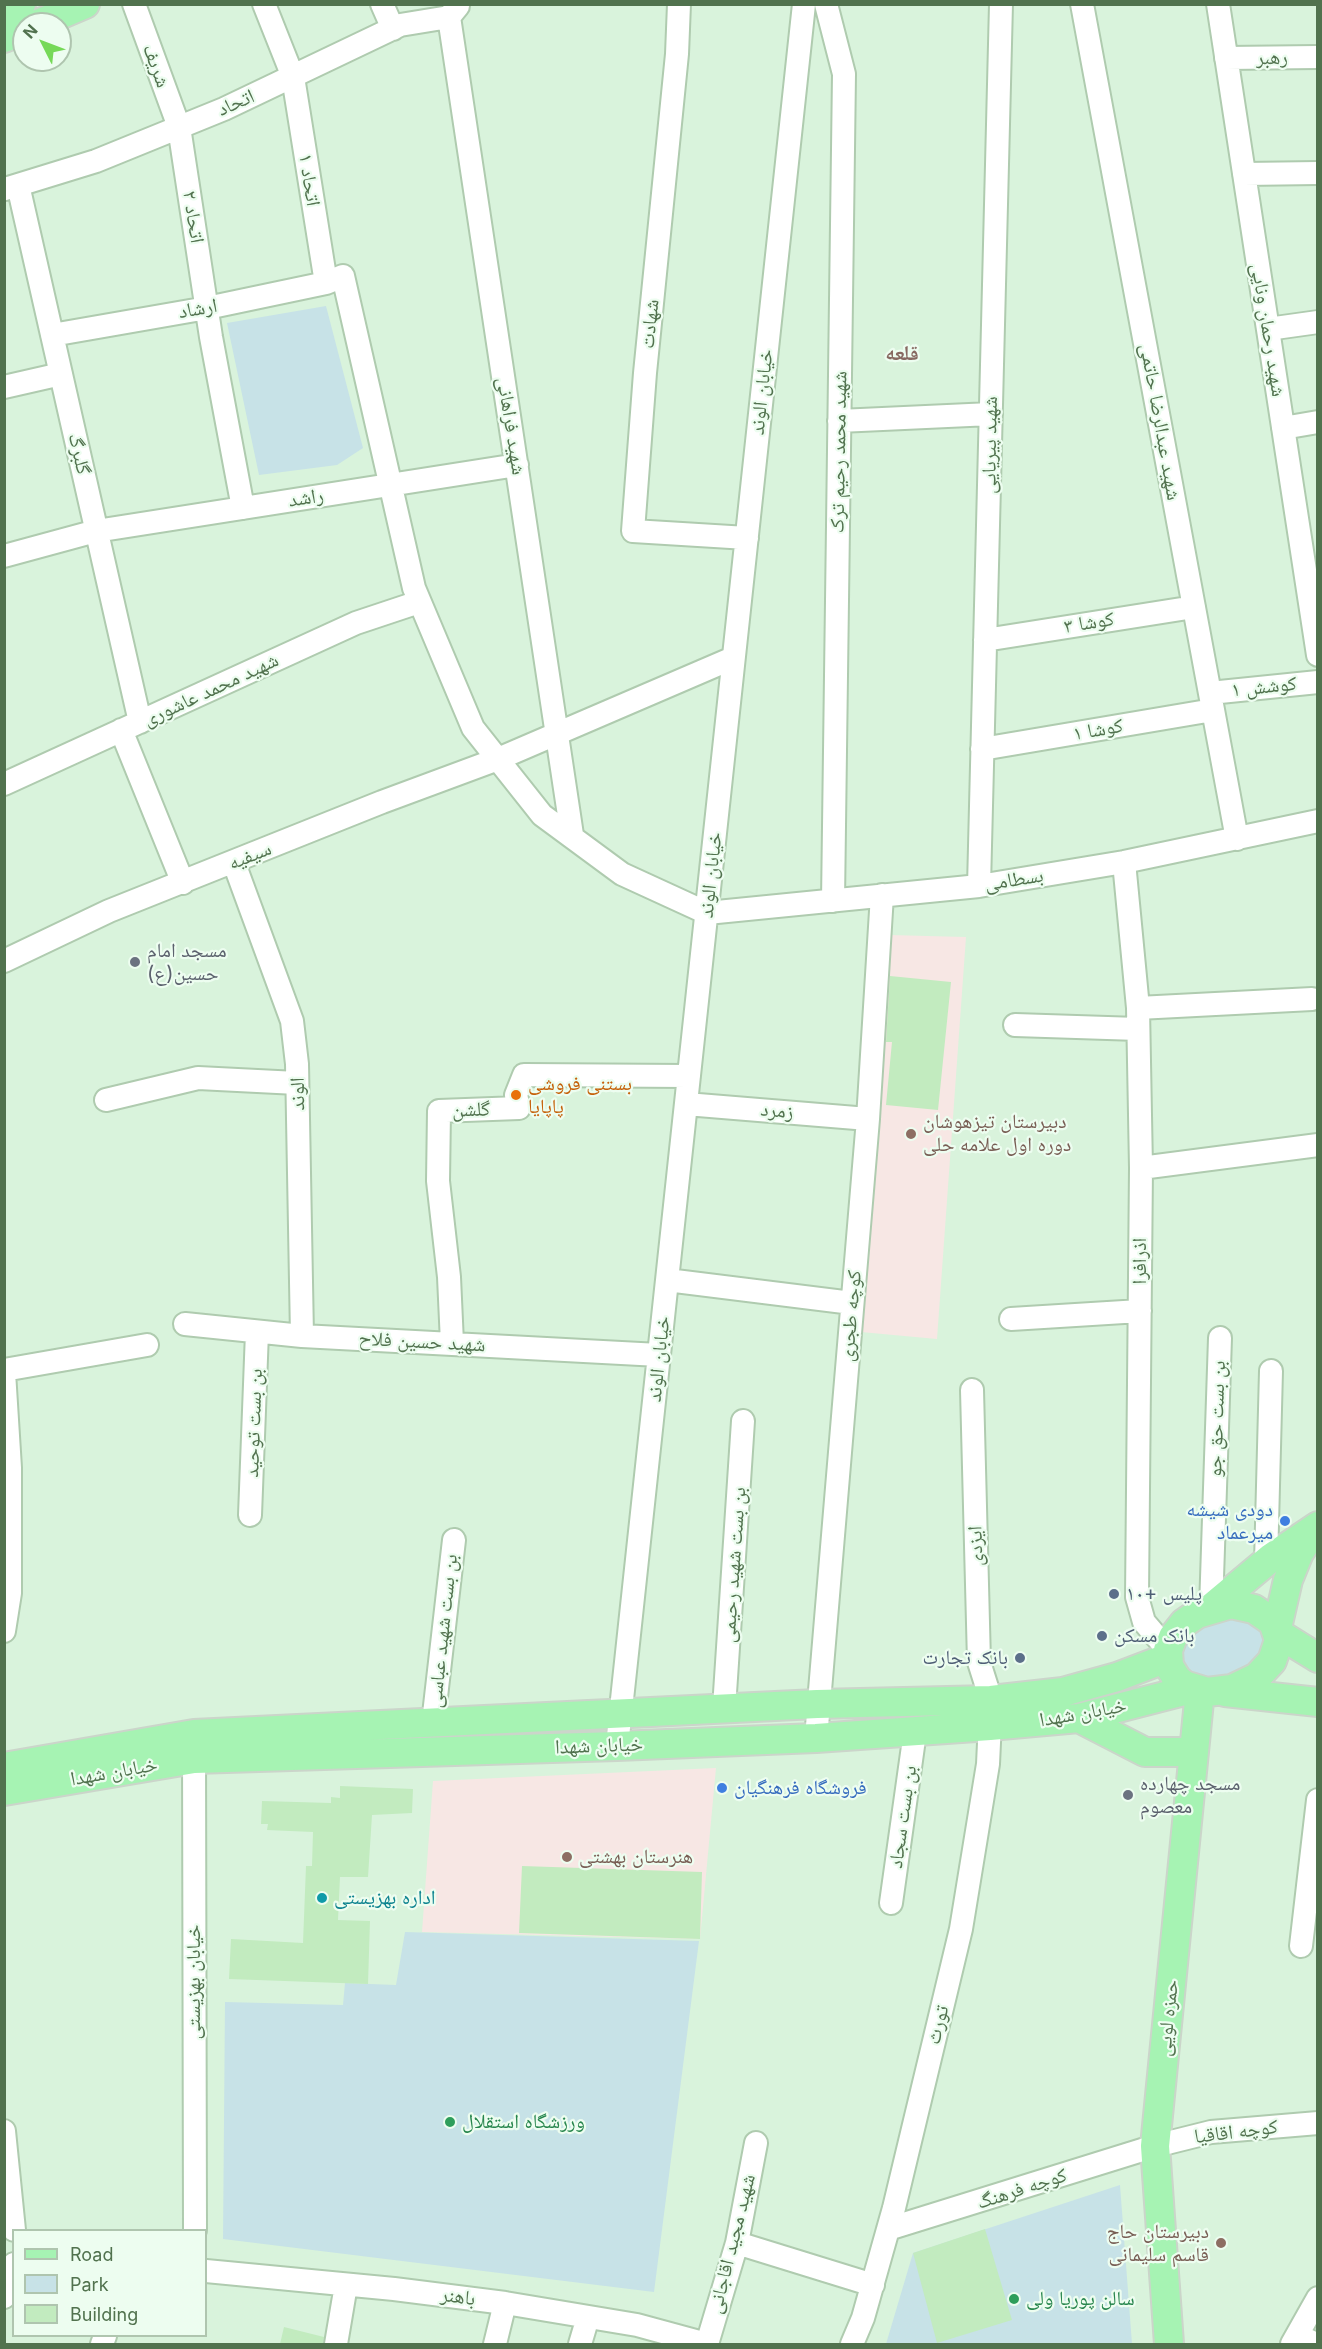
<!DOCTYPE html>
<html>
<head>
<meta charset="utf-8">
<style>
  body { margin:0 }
  #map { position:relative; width:1322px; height:2349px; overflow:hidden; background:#e7faea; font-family:Inter,sans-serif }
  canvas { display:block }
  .frame { position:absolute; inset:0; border:6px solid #51724e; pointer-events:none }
  .legend { position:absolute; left:12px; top:2229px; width:195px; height:108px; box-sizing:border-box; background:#edfdf0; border:2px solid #afc5af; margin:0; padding:8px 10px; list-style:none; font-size:18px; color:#51724e }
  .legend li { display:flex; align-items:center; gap:12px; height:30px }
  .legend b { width:30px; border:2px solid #afc5af }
  .north { position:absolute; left:12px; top:12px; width:60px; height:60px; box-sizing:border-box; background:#edfdf0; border:2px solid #afc5af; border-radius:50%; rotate:312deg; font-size:16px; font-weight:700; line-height:24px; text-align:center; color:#51724e }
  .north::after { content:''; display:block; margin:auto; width:21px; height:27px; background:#76d958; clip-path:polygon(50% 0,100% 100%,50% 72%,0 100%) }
</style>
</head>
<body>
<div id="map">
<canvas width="1322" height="2349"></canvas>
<div class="frame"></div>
<ul class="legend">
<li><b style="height:8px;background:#a6f3b3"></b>Road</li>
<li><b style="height:16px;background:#c7e2e7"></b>Park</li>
<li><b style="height:16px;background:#c2ebbf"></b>Building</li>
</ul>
<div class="north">N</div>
</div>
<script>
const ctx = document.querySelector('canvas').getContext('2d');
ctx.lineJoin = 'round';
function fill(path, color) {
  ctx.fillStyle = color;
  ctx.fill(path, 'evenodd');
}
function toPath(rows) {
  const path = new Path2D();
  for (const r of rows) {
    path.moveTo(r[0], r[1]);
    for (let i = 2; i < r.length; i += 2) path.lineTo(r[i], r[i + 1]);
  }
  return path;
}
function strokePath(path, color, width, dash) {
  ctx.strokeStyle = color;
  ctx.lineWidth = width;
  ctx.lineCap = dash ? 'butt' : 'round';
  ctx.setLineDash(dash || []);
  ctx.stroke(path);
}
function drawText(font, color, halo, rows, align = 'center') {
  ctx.font = font + ' Inter,"Noto Naskh Arabic",sans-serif';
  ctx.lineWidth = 4.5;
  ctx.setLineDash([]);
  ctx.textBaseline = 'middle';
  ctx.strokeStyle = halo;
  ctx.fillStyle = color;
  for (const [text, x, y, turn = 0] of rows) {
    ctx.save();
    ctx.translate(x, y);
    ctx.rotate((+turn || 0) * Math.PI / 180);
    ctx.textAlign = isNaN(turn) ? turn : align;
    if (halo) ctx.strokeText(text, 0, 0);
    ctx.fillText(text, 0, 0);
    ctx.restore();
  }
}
const residential = toPath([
  [5,5,1317,5,1317,2344,5,2344],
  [24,24,60,24,60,60,24,60],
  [14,2230,206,2230,206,2336,14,2336]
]);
const education = toPath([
  [889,935,966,937,937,1339,850,1331],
  [716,1768,700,1939,422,1932,433,1781]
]);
const green = toPath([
  [326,306,363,448,337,465,259,475,227,323],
  [1227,1618,1245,1619,1262,1631,1264,1641,1255,1661,1239,1674,1203,1680,1181,1668,1178,1656,1194,1630],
  [405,1932,699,1941,654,2292,223,2239,225,2002,343,2005,345,1983,396,1985],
  [1120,2185,1132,2344,886,2344,913,2253]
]);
const building = toPath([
  [890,976,951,982,938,1110,886,1105,892,1042,886,1042],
  [340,1786,413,1789,412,1813,372,1815,368,1877,340,1877,338,1920,370,1921,368,1984,229,1979,231,1939,303,1943,306,1866,312,1866,313,1832,267,1830,268,1824,261,1824,262,1801,331,1803,331,1797,340,1798],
  [522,1866,702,1872,700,1939,519,1933],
  [985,2229,1012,2320,937,2343,913,2253],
  [284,2327,324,2337,323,2344,280,2344]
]);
const minor = toPath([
  [134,4,179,127,211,337,243,508],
  [264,4,293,77,326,283],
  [382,4,393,29],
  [679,4,677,54,645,373,633,531,747,538],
  [826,4,844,74,833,901],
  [1082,4,1237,839],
  [1218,4,1318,655],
  [449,17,572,835],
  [1226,58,1318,57],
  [1244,174,1318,173],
  [18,185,140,722],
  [5,189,96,161,224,109,400,25,449,17,458,6],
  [1268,329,1318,322],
  [52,335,207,308,326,283,343,276,414,588,473,728,542,815,622,874,707,913,979,886,1124,862,1318,821],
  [4,387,61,374],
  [839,421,991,414],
  [1283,428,1318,422],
  [4,556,96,531,517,465],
  [985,640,1194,607],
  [1210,693,1318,682],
  [121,730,183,883],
  [982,749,1213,710],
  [4,784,356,623,419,602],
  [1124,862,1138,1008,1141,1168,1137,1597,1144,1622,1168,1650],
  [234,863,292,1021,297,1064,302,1336],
  [979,886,1001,4],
  [4,961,109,911,382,802,498,759,733,658],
  [1138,1008,1312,999],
  [1015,1025,1138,1029],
  [106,1100,198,1078,297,1083],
  [686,1104,868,1119],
  [1141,1168,1318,1145],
  [667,1280,852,1303],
  [1011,1319,1140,1311],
  [185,1324,302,1336,659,1355],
  [452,1343,449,1277,438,1181,439,1111,519,1108,516,1095,524,1075,689,1076],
  [4,1370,147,1345],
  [4,1372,10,1468,10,1593,4,1631],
  [250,1515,257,1332],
  [1266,1562,1271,1371],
  [1211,1608,1220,1338],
  [724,1708,743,1421],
  [433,1723,454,1540],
  [816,1738,868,1119,882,895],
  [194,1745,195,2230],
  [617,1746,804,4],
  [891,1903,915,1732],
  [1301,1946,1318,1800],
  [4,2131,14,2230],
  [888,2229,1155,2146,1211,2132,1318,2123],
  [737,2243,873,2285],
  [206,2271,394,2289,505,2303,637,2325,707,2344],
  [4,2297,14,2264],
  [1297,2335,1316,2344],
  [102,2344,105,2336],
  [336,2344,346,2285],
  [495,2344,505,2303],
  [580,2344,588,2317],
  [707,2344,737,2243,756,2143],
  [852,2344,863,2318,894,2208,961,1929,988,1764,991,1700,979,1662,972,1390],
  [1292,2344,1318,2298]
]);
const major = toPath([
  [4,11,21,4],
  [38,24,85,4],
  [4,38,24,30],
  [1231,1604,1254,1609,1273,1622,1279,1640,1272,1661,1257,1677,1232,1689,1207,1692,1184,1685,1177,1679,1169,1666,1168,1650,1173,1637,1184,1623,1197,1614,1231,1604],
  [1211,1608,1272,1557,1318,1526],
  [1277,1628,1288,1580,1299,1553,1312,1533],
  [1279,1634,1318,1658],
  [1225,1692,1318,1702],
  [1079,1718,1145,1752,1194,1752],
  [4,1767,194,1734,817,1704,991,1700,1063,1692,1117,1677,1167,1658],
  [4,1791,194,1759,617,1746,816,1738,990,1726,1079,1718,1192,1689],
  [1169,2344,1155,2146,1200,1691]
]);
const markers = [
  [135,962,6,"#6b7280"],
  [516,1095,6,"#e8710a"],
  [911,1134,6,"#8d6e63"],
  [1285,1521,6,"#3f7fe0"],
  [1114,1594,6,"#5c6f8a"],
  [1102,1636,6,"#5c6f8a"],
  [1020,1658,6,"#5c6f8a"],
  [722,1788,6,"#3f7fe0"],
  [1128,1795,6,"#6b7280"],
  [567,1857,6,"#8d6e63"],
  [322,1898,6,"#0f9aa8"],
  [450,2122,6,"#2e9e5b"],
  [1221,2243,6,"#8d6e63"],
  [1014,2299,6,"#2e9e5b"]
];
const streetNames = [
  ["رهبر",1272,58,-1],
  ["شریف",156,66,70],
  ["اتحاد",236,103,-24],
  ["اتحاد ۱",309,180,81],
  ["اتحاد ۲",193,217,81],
  ["ارشاد",198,309,-10],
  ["شهادت",650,324,-84],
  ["شهید رحمان ونایی",1268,330,81],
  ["خیابان الوند",762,392,-84],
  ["شهید عبدالرضا حاتمی",1160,422,80],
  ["شهید فراهانی",511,426,81],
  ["شهید پیریایی",990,445,-89],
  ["شهید محمد رحیم ترک",839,452,-89],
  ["گلبرگ",79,454,77],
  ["راشد",306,498,-9],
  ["کوشا ۳",1089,623,-9],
  ["کوشش ۱",1264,687,-6],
  ["شهید محمد عاشوری",211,690,-25],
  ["کوشا ۱",1098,730,-10],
  ["سیفیه",250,856,-22],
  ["خیابان الوند",711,875,-84],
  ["بسطامی",1014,880,-9],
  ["الوند",298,1094,-91],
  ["گلشن",471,1110,-2],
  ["زمرد",777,1111,5],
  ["اذرافرا",1140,1261,-90],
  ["کوچه طجری",851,1316,-85],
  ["شهید حسین فلاح",422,1342,3],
  ["خیابان الوند",659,1359,-84],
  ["بن بست حق جو",1217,1419,-88],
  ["بن بست توحید",254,1423,-88],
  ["ایزدی",976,1546,-92],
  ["بن بست شهید رحیمی",734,1565,-86],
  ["بن بست شهید عباسی",443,1631,-84],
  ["خیابان شهدا",1083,1713,-10],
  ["خیابان شهدا",599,1746,-2],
  ["خیابان شهدا",114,1772,-10],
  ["بن بست سجاد",903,1817,-82],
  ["خیابان بهزیستی",194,1982,-90],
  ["حمزه لویی",1168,2018,-84],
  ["تورث",938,2025,-76],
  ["کوچه اقاقیا",1236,2132,-7],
  ["کوچه فرهنگ",1022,2189,-18],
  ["شهید مجید اقاجانی",732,2244,-76],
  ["باهنر",458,2297,7]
];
const worshipNames = [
  ["مسجد امام",147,951],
  ["حسین(ع)",147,974],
  ["مسجد چهارده",1140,1784],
  ["معصوم",1140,1807]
];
const foodNames = [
  ["بستنی فروشی",528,1084],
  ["پاپایا",528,1107]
];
const educationNames = [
  ["دبیرستان تیزهوشان",923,1122],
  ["دوره اول علامه حلی",923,1145],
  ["هنرستان بهشتی",579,1857],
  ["دبیرستان حاج",1209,2232,"right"],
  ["قاسم سلیمانی",1209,2255,"right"]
];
const shopNames = [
  ["دودی شیشه",1273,1510],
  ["میرعماد",1273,1533],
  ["فروشگاه فرهنگیان",734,1788,"left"]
];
const serviceNames = [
  ["پلیس +۱۰",1126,1594],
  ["بانک مسکن",1114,1636],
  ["بانک تجارت",1008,1658,"right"]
];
const cultureNames = [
  ["اداره بهزیستی",334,1898]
];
const leisureNames = [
  ["ورزشگاه استقلال",462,2122],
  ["سالن پوریا ولی",1026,2299]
];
const neighbourhoodNames = [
  ["قلعه",902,354]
];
fill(residential, '#d9f3dc');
fill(education, '#f7e7e4');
fill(green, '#c7e2e7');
fill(building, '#c2ebbf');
strokePath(minor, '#afcbaf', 26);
strokePath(major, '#cbd5ca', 32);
strokePath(minor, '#fff', 22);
strokePath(major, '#a6f3b3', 28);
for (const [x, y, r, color] of markers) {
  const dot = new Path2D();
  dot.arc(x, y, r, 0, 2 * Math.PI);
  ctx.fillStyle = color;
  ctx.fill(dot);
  strokePath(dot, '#edfdf0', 2);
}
drawText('20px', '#51724e', '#edfdf0', streetNames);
drawText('20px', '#5b616d', '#edfdf0', worshipNames, 'left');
drawText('20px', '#c56008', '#edfdf0', foodNames, 'left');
drawText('20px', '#785e54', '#edfdf0', educationNames, 'left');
drawText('20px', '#366cbe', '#edfdf0', shopNames, 'right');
drawText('20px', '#4e5e75', '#edfdf0', serviceNames, 'left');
drawText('20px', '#0d838f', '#edfdf0', cultureNames, 'left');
drawText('20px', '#27864d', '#edfdf0', leisureNames, 'left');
drawText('bold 21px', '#876961', '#edfdf0', neighbourhoodNames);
</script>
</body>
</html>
